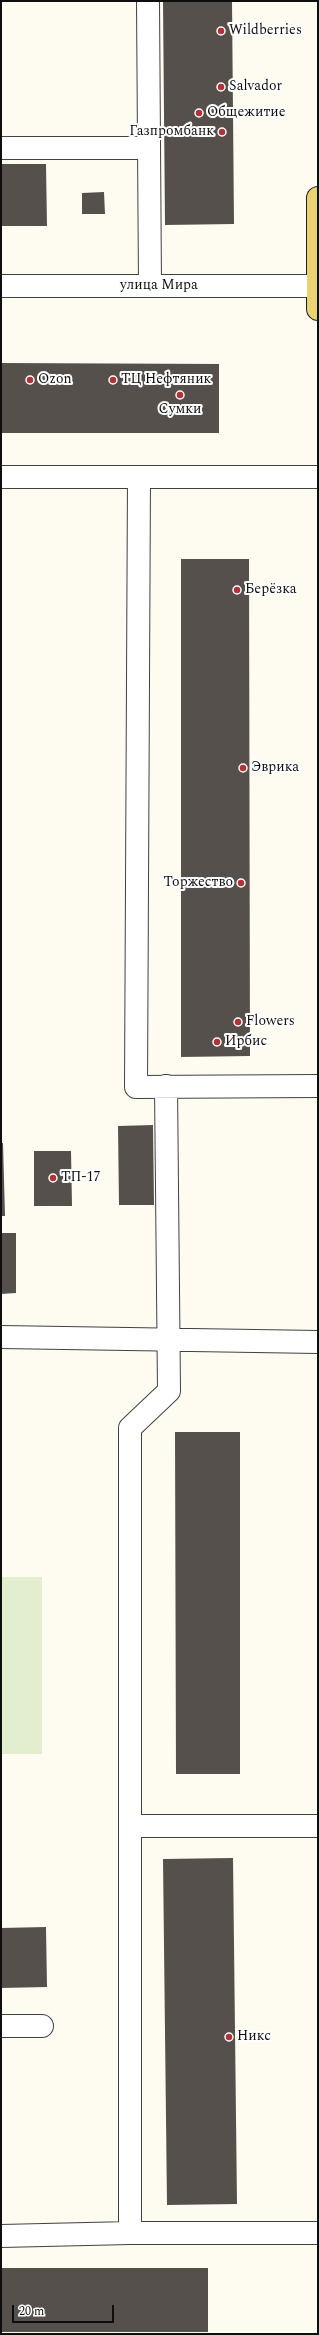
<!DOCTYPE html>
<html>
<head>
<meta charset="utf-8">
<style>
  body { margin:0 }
  #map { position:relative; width:319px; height:2335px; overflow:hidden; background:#fefbf1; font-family:Spectral,serif }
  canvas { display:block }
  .frame { position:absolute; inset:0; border:2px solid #0e0e0e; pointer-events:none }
  .scale { position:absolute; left:12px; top:2305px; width:102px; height:18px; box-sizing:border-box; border:2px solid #0e0e0e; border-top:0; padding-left:5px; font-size:12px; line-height:14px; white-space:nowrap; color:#0e0e0e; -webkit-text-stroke:3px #fff; paint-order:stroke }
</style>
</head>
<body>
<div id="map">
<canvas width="319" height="2335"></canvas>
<div class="frame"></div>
<div class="scale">20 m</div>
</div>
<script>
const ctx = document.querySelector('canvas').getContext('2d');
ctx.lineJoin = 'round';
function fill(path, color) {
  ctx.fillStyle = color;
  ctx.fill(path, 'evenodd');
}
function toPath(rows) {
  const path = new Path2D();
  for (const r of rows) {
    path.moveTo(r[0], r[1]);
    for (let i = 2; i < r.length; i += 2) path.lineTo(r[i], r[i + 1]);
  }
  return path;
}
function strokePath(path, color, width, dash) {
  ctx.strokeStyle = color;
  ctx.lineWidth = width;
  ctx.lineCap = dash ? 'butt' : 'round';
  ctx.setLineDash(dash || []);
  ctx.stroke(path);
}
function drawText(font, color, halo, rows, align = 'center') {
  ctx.font = font + ' Spectral,serif';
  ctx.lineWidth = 4;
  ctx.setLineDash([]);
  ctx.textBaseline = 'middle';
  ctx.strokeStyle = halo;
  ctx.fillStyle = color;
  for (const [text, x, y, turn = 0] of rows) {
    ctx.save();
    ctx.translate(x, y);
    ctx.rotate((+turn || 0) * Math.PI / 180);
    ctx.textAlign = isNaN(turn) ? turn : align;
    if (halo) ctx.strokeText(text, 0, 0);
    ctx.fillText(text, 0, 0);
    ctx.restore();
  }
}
const pitch = toPath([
  [1,1577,42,1577,42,1754,1,1754]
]);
const building = toPath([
  [163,1,232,1,234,224,165,225],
  [1,164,46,164,47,226,1,226],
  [104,192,105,214,82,214,82,193],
  [1,363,219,364,219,433,1,433],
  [181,559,249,559,250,1056,181,1057],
  [153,1125,154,1205,119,1205,118,1126],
  [1,1143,3,1143,5,1216,1,1216],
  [34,1151,71,1151,72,1206,34,1206],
  [1,1233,16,1233,16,1293,1,1294],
  [175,1432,240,1432,240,1774,176,1774],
  [233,1858,237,2204,167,2205,163,1859],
  [46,1927,47,1987,1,1988,1,1928],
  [1,2268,208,2268,208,2332,1,2332]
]);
const minor = toPath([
  [148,1,150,286],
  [1,148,149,148],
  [1,286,318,286],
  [1,477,318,477],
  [139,477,136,1087,318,1086],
  [166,1086,169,1391,130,1428,130,2233,318,2233],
  [1,1337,318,1342],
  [130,1826,318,1826],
  [1,2026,42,2026],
  [1,2236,130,2233]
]);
const major = toPath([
  [318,198,318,309]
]);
const markers = [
  [221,31,4,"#b23236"],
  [221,87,4,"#b23236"],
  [199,113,4,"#b23236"],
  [222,132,4,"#b23236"],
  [30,380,4,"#b23236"],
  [113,380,4,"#b23236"],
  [180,395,4,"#b23236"],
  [237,590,4,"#b23236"],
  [243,768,4,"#b23236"],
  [241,883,4,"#b23236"],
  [238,1022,4,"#b23236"],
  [217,1042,4,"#b23236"],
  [53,1178,4,"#b23236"],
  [229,2037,4,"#b23236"]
];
const poiNames = [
  ["Wildberries",229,31],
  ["Salvador",229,87],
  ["Общежитие",207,113],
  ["Газпромбанк",214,132,"right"],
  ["Ozon",38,380],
  ["ТЦ Нефтяник",121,380],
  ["Сумки",180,410,"center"],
  ["Берёзка",245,590],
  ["Эврика",251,768],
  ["Торжество",233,883,"right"],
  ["Flowers",246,1022],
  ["Ирбис",225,1042],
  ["ТП-17",61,1178],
  ["Никс",237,2037]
];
const streetNames = [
  ["улица Мира",159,286]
];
fill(pitch, '#e2eece');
fill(building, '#56504c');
strokePath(minor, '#414141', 24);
strokePath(major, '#1f1f1f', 24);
strokePath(minor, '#fff', 22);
strokePath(major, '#ecd172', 22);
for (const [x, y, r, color] of markers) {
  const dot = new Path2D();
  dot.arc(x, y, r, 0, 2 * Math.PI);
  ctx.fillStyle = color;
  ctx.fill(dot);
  strokePath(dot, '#fff', 1.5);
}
drawText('14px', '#0e0e0e', '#fff', poiNames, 'left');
drawText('14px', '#0e0e0e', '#fff', streetNames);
</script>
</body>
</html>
